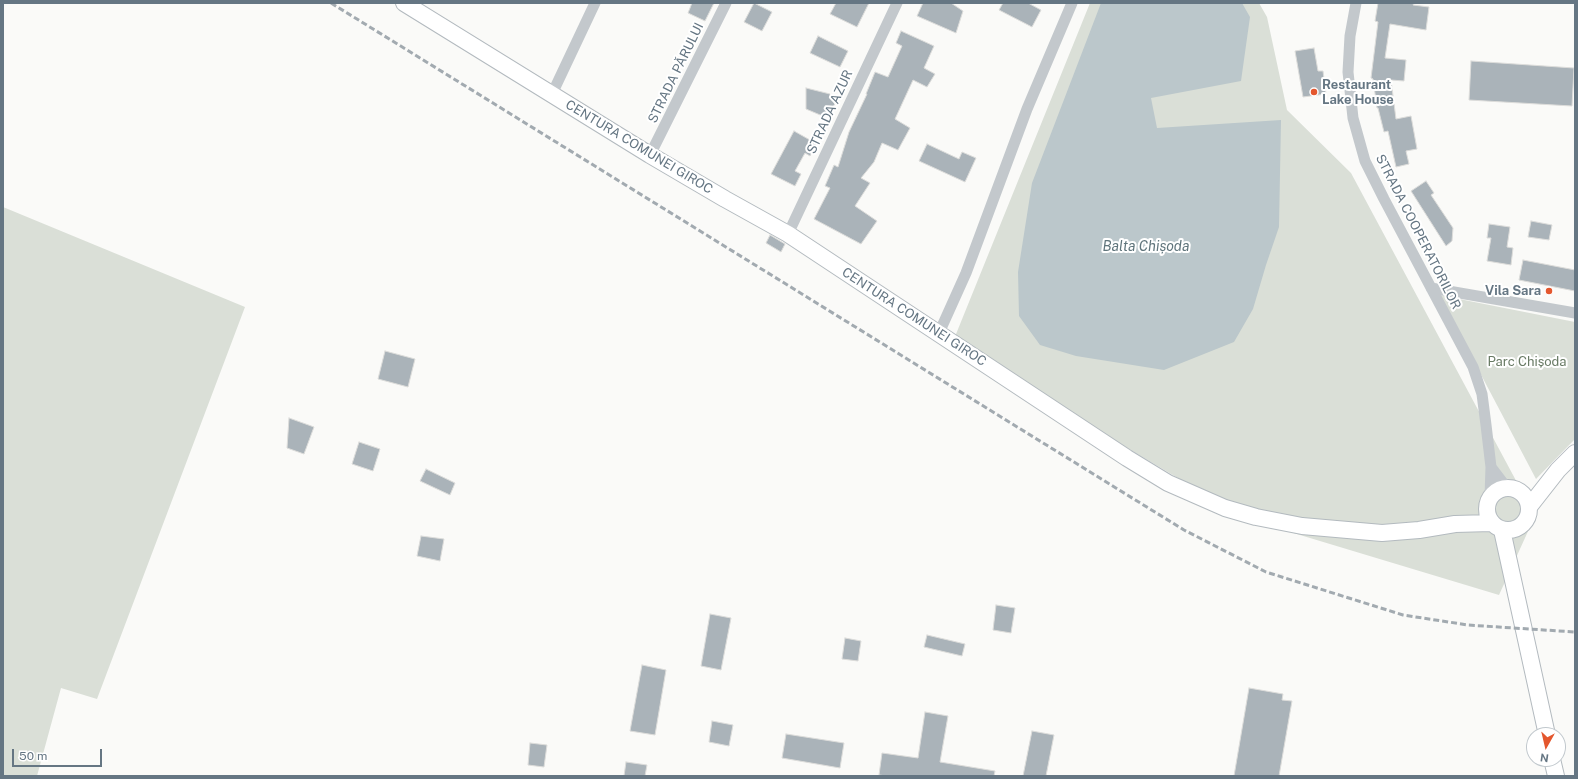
<!DOCTYPE html>
<html>
<head>
<meta charset="utf-8">
<style>
  body { margin:0 }
  #map { position:relative; width:1578px; height:779px; overflow:hidden; background:#fafaf8; font-family:"Public Sans",sans-serif }
  canvas { display:block }
  .frame { position:absolute; inset:0; border:4px solid #657683; pointer-events:none }
  .north { position:absolute; left:1526px; top:727px; width:40px; height:40px; box-sizing:border-box; background:#fff; border:1px solid #c1c8cd; border-radius:50%; rotate:188deg; font-size:11px; font-weight:700; line-height:16px; text-align:center; color:#657683 }
  .north::after { content:''; display:block; margin:auto; width:14px; height:18px; background:#e4572e; clip-path:polygon(50% 0,100% 100%,50% 72%,0 100%) }
  .scale { position:absolute; left:12px; top:749px; width:90px; height:18px; box-sizing:border-box; border:2px solid #657683; border-top:0; padding-left:5px; font-size:12px; line-height:14px; white-space:nowrap; color:#657683; -webkit-text-stroke:3px #fff; paint-order:stroke }
</style>
</head>
<body>
<div id="map">
<canvas width="1578" height="779"></canvas>
<div class="frame"></div>
<div class="north">N</div>
<div class="scale">50 m</div>
</div>
<script>
const ctx = document.querySelector('canvas').getContext('2d');
ctx.lineJoin = 'round';
function fill(path, color) {
  ctx.fillStyle = color;
  ctx.fill(path, 'evenodd');
}
function toPath(rows) {
  const path = new Path2D();
  for (const r of rows) {
    if (r.length === 3) {
      path.moveTo(r[0] + r[2], r[1]);
      path.arc(r[0], r[1], r[2], 0, 2 * Math.PI);
      continue;
    }
    path.moveTo(r[0], r[1]);
    for (let i = 2; i < r.length; i += 2) path.lineTo(r[i], r[i + 1]);
  }
  return path;
}
function strokePath(path, color, width, dash) {
  ctx.strokeStyle = color;
  ctx.lineWidth = width;
  ctx.lineCap = dash ? 'butt' : 'round';
  ctx.setLineDash(dash || []);
  ctx.stroke(path);
}
function drawText(font, color, halo, rows, align = 'center') {
  ctx.font = font + ' "Public Sans",sans-serif';
  ctx.lineWidth = 4;
  ctx.setLineDash([]);
  ctx.textBaseline = 'middle';
  ctx.strokeStyle = halo;
  ctx.fillStyle = color;
  for (const [text, x, y, turn = 0] of rows) {
    ctx.save();
    ctx.translate(x, y);
    ctx.rotate((+turn || 0) * Math.PI / 180);
    ctx.textAlign = isNaN(turn) ? turn : align;
    if (halo) ctx.strokeText(text, 0, 0);
    ctx.fillText(text, 0, 0);
    ctx.restore();
  }
}
const green = toPath([
  [1090,3,1259,3,1267,17,1287,110,1351,173,1535,516,1499,595,1247,519,952,344],
  [3,207,245,307,97,699,61,688,37,776,3,776],
  [1439,295,1575,322,1575,439,1536,479]
]);
const water = toPath([
  [1101,3,1242,3,1250,17,1241,81,1151,98,1157,128,1281,120,1279,227,1266,265,1253,309,1234,342,1164,370,1076,356,1040,345,1019,316,1018,272,1032,183]
]);
const building = toPath([
  [692,3,714,3,705,21,688,13,692,3],
  [754,3,772,12,762,31,744,22,754,3],
  [836,3,869,3,857,27,830,14,836,3],
  [923,3,951,3,963,11,956,33,917,16,923,3],
  [1003,3,1028,3,1041,10,1032,27,999,10,1003,3],
  [1378,3,1414,3,1413,5,1429,7,1426,30,1390,24,1385,58,1406,60,1404,81,1391,80,1396,119,1411,116,1417,149,1406,151,1409,164,1396,167,1388,131,1384,132,1378,108,1377,108,1373,79,1371,78,1378,22,1375,21,1378,3],
  [901,31,934,46,924,68,935,74,927,87,913,80,895,119,910,128,898,150,882,143,874,162,861,178,870,183,855,206,877,221,861,244,814,219,830,188,825,186,834,165,838,167,849,132,867,94,866,94,875,72,888,77,902,46,896,43,901,31],
  [818,36,848,51,840,67,810,53,818,36],
  [1314,48,1318,71,1323,71,1326,94,1303,97,1295,51,1314,48],
  [1471,61,1574,68,1572,106,1469,100,1471,61],
  [806,88,830,94,835,104,825,117,806,109,806,88],
  [794,131,817,144,810,156,805,153,795,171,801,174,795,186,771,174,794,131],
  [927,144,959,159,962,152,976,158,965,182,919,161,927,144],
  [1426,181,1434,193,1431,195,1453,228,1452,241,1446,246,1411,191,1426,181],
  [1531,221,1552,225,1549,240,1528,237,1531,221],
  [1489,224,1510,227,1507,247,1513,248,1511,265,1487,261,1491,238,1487,238,1489,224],
  [770,235,785,244,781,252,766,243,770,235],
  [1523,260,1575,270,1575,291,1519,280,1523,260],
  [385,351,415,359,408,387,378,379,385,351],
  [289,418,314,427,304,454,287,448,289,418],
  [359,442,380,449,373,471,352,464,359,442],
  [426,469,455,483,450,495,420,481,426,469],
  [421,536,444,539,440,561,417,556,421,536],
  [996,605,1015,608,1011,633,993,630,996,605],
  [710,614,731,618,721,670,701,666,710,614],
  [927,635,965,644,962,656,924,647,927,635],
  [845,638,861,641,858,661,842,659,845,638],
  [642,665,666,670,655,735,630,731,642,665],
  [1249,688,1283,694,1282,700,1292,701,1279,776,1234,776,1249,688],
  [925,712,948,716,940,762,995,771,994,776,886,776,879,775,882,753,918,758,925,712],
  [712,721,733,725,729,746,709,742,712,721],
  [1032,731,1054,735,1046,776,1023,776,1032,731],
  [786,734,844,743,840,768,782,758,786,734],
  [530,743,547,745,544,767,528,765,530,743],
  [626,762,647,765,645,776,624,776,626,762]
]);
const street = toPath([
  [1356,3,1350,36,1348,72,1353,118,1365,161,1384,199,1473,367,1482,394,1486,425,1491,467,1490,497],
  [552,94,595,3],
  [650,155,726,3],
  [788,234,897,3],
  [1431,288,1575,313],
  [939,333,966,273,1027,109,1072,3],
  [1491,467,1507,488]
]);
const secondary = toPath([
  [404,3,650,155,725,199,788,234,1127,458,1168,483,1225,508,1256,517,1302,526,1382,533,1419,530,1455,524,1491,523],
  [1508,509,21],
  [1529,507,1558,470,1575,453],
  [1502,530,1547,735],
  [1552,759,1556,776]
]);
const rail = toPath([
  [331,3,1184,530,1266,572,1403,615,1468,625,1575,632]
]);
const markers = [
  [1314,92,4,"#e4572e"],
  [1549,291,4,"#e4572e"]
];
const streetNames = [
  ["STRADA PĂRULUI",676,73,-64],
  ["STRADA AZUR",830,112,-65],
  ["CENTURA COMUNEI GIROC",639,147,31],
  ["STRADA COOPERATORILOR",1418,232,63],
  ["CENTURA COMUNEI GIROC",914,317,33]
];
const poiNames = [
  ["Restaurant",1322,85],
  ["Lake House",1322,100],
  ["Vila Sara",1541,291,"right"]
];
const parkNames = [
  ["Parc Chișoda",1527,362]
];
const waterNames = [
  ["Balta Chișoda",1146,247]
];
fill(green, '#dadfd7');
fill(water, '#bbc7cb');
fill(building, '#aab3b9');
strokePath(building, '#dcdcda', 1);
strokePath(secondary, '#b3babf', 18);
strokePath(street, '#c3c8cc', 11);
strokePath(secondary, '#fff', 16);
strokePath(rail, '#a2aab0', 3, [6, 3]);
for (const [x, y, r, color] of markers) {
  const dot = new Path2D();
  dot.arc(x, y, r, 0, 2 * Math.PI);
  ctx.fillStyle = color;
  ctx.fill(dot);
  strokePath(dot, '#fff', 1.5);
}
drawText('13px', '#657683', '#fff', streetNames);
drawText('bold 13px', '#657683', '#fff', poiNames, 'left');
drawText('13px', '#687a64', '#fff', parkNames);
drawText('italic 14px', '#60757c', '#fff', waterNames);
</script>
</body>
</html>
